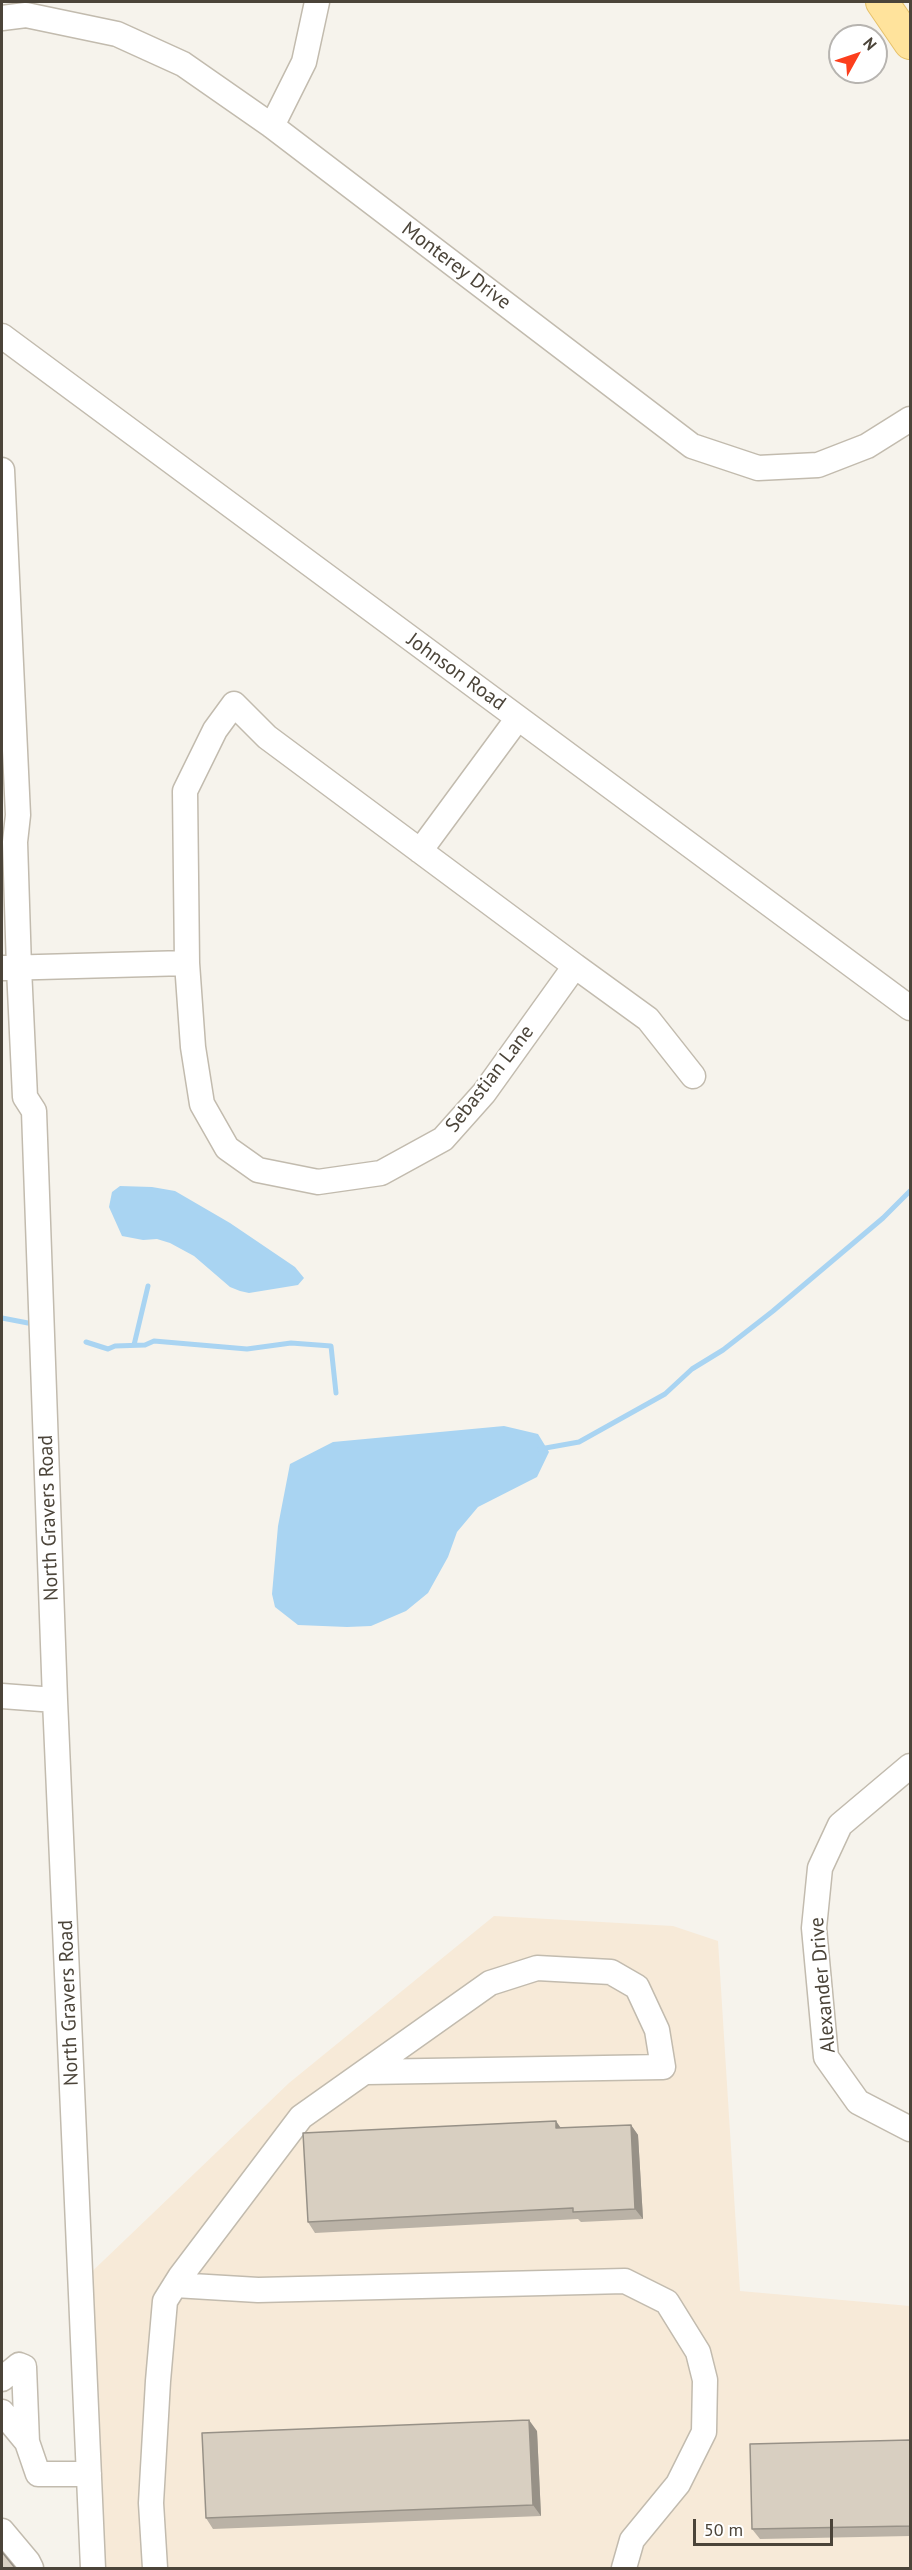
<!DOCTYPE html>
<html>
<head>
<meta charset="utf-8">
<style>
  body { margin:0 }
  #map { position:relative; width:912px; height:2570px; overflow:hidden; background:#f6f3ec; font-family:"PT Sans",sans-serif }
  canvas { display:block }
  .frame { position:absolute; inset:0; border:3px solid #4b4439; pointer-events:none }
  .north { position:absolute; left:828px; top:24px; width:60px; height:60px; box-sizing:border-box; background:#fff; border:2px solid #b7b4b0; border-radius:50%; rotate:50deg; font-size:16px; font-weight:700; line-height:24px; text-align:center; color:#4b4439 }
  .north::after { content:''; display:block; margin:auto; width:21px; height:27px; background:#fc3f1d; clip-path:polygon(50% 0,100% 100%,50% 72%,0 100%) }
  .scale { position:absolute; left:693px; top:2519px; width:140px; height:27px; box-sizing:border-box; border:3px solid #4b4439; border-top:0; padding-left:8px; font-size:18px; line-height:21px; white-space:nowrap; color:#4b4439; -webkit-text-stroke:4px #fff; paint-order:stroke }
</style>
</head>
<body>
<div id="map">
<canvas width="912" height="2570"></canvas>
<div class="frame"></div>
<div class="north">N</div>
<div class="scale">50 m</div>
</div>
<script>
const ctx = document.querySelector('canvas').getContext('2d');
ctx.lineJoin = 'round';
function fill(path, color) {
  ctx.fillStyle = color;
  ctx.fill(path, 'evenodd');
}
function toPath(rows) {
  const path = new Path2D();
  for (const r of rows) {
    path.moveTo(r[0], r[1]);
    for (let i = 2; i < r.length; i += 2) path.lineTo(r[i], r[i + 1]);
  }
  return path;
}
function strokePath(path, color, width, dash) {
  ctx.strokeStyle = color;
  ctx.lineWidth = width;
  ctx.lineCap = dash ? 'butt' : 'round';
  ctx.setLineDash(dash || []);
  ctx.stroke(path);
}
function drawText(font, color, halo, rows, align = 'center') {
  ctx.font = font + ' "PT Sans",sans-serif';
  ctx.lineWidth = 4.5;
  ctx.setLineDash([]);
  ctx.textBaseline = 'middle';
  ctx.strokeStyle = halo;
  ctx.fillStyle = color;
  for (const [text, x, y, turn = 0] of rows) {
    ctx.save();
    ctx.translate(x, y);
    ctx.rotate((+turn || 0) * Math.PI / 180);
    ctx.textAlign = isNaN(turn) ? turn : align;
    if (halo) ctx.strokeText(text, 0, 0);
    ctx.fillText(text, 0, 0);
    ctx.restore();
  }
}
const commercial = toPath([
  [494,1916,673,1926,718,1941,740,2291,910,2306,910,2568,93,2568,81,2282,289,2083]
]);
const water = toPath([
  [120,1186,152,1187,175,1191,230,1223,295,1267,304,1278,298,1285,249,1293,240,1291,230,1287,194,1256,170,1243,157,1239,143,1240,122,1236,109,1207,112,1192],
  [504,1426,538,1434,549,1452,537,1477,478,1507,457,1532,448,1557,428,1593,406,1611,371,1626,347,1627,298,1625,275,1607,272,1594,278,1526,290,1464,333,1442]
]);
const stream = toPath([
  [2,1318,28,1323],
  [86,1342,108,1349,115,1346,145,1345,154,1341,247,1349,291,1343,331,1346,336,1393],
  [134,1345,148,1286],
  [540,1449,579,1442,665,1394,692,1369,723,1350,773,1311,883,1218,910,1191]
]);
const minor = toPath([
  [2,18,26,15,117,34,183,64,272,126,692,446,758,468,818,465,867,446,910,419],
  [272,126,304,62,317,2],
  [2,336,910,1008],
  [2,470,18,815,15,842,19,968,25,1097,34,1111,55,1700,93,2568],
  [420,851,518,718],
  [575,966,648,1019,693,1076],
  [2,968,187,963,193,1047,202,1104,227,1148,258,1170,318,1182,381,1173,443,1139,484,1093,575,966,267,737,234,704,215,730,185,791,187,963],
  [2,1696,55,1700],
  [910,1766,840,1825,820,1868,814,1928,826,2057,858,2102,910,2129],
  [175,2285,258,2290,625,2281,667,2302,698,2352,705,2380,704,2432,678,2484,632,2540,624,2568],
  [2,2379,19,2365,24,2367,27,2442,38,2474,89,2474],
  [2,2412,27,2442],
  [2,2531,28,2562,31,2568],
  [155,2568,151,2503,158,2381,165,2301,180,2277,301,2117,490,1983,537,1968,611,1972,637,1987,657,2030,663,2067,367,2072]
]);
const major = toPath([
  [882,2,910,43]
]);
const wall = toPath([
  [631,2125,638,2135,643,2219,581,2222,578,2219,315,2233,308,2222,561,2128],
  [537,2431,541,2516,213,2529,206,2518],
  [910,2440,910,2536,760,2539,752,2529]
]);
const shadedWall = toPath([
  [556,2121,563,2131,556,2128],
  [631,2125,638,2135,643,2219,635,2209],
  [529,2420,537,2431,541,2516,533,2505]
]);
const building = toPath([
  [556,2121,556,2128,631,2125,635,2209,573,2212,573,2208,308,2222,303,2133,556,2121],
  [529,2420,533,2505,206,2518,202,2433,529,2420],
  [910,2440,910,2526,752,2529,750,2444,910,2440],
  [2,2552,15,2568,2,2568,2,2552]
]);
const streetNames = [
  ["Monterey Drive",456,266,37],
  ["Johnson Road",456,672,36],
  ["Sebastian Lane",490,1079,-52],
  ["North Gravers Road",49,1518,-92],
  ["Alexander Drive",823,1985,-95],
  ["North Gravers Road",69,2003,-92]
];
fill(commercial, '#f7ead8');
fill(water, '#a9d4f2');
strokePath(stream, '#a9d4f2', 5);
strokePath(minor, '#c2bbae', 27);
strokePath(major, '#e6c16a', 34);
strokePath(minor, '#fff', 24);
strokePath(major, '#ffe39c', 32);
fill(wall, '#bab2a6');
fill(shadedWall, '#979187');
fill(building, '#d8cfc1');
strokePath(building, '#979187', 1.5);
drawText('20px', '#4b4439', '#fff', streetNames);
</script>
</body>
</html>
